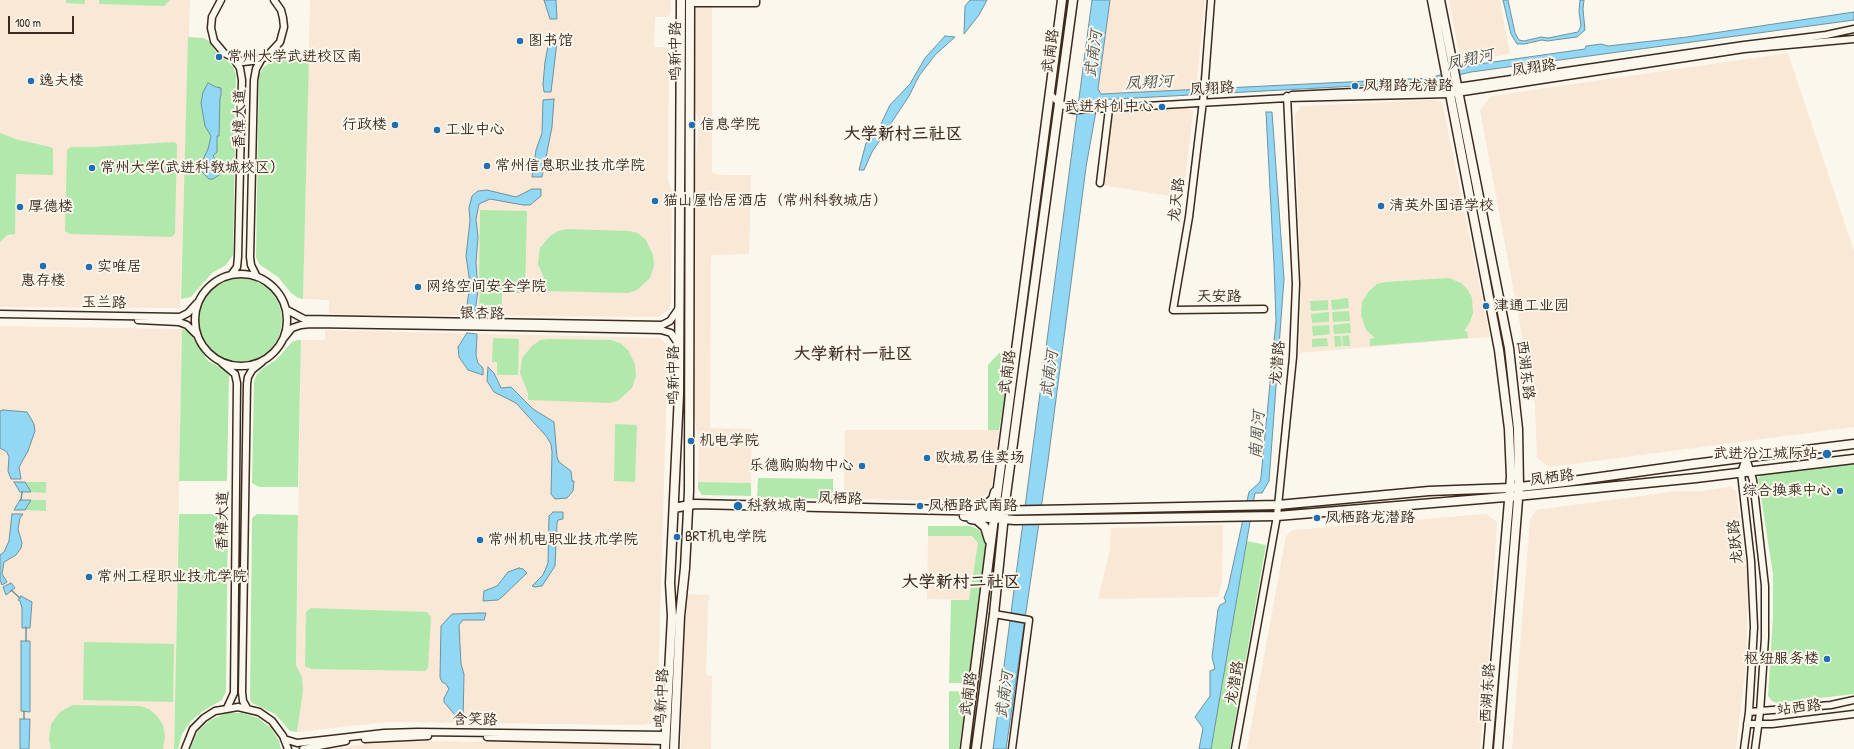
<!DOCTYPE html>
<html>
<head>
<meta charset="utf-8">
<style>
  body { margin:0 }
  #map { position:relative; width:1854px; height:749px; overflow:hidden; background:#fbf7ec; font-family:"Patrick Hand",sans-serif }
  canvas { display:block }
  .scale { position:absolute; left:8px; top:16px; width:66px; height:18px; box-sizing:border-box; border:2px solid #3b2a1e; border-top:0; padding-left:5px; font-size:12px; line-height:14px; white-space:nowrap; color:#3b2a1e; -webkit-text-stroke:3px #fbf7ec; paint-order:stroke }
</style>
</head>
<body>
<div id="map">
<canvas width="1854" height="749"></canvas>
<div class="scale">100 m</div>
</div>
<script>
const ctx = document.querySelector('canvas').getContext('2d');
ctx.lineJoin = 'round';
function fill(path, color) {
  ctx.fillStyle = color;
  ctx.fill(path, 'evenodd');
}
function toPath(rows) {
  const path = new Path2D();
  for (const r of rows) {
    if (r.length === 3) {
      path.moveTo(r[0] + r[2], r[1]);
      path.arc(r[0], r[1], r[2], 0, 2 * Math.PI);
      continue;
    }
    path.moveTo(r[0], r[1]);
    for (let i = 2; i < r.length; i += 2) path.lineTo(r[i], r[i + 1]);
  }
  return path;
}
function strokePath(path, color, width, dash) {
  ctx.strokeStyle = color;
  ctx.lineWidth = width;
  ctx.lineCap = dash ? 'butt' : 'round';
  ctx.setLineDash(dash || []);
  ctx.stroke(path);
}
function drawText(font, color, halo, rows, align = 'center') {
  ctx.font = font + ' "Patrick Hand","LXGW WenKai TC",sans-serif';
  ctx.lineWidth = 4;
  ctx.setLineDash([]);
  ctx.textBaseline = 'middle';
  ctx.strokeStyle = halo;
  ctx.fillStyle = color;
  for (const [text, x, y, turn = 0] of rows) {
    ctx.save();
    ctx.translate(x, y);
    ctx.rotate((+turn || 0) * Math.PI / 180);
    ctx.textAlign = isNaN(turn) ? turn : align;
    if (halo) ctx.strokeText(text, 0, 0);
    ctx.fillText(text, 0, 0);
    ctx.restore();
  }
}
const built = toPath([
  [0,0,190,0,180,308,0,307],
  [310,0,671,0,670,14,667,17,655,17,654,47,666,47,669,51,668,180,672,192,671,303,669,310,658,317,329,314,329,300,303,299],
  [1110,0,1205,0,1196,90,1099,93,1098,89],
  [1449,0,1500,0,1510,54,1461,62],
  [696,6,712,6,712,173,722,175,751,175,749,254,711,255,710,428,752,429,751,483,698,482,699,446,693,408,695,168,699,122,695,109],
  [1788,53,1854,251,1854,427,1549,467,1537,458,1535,405,1480,110,1491,96],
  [1434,100,1442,102,1490,337,1299,353,1301,297,1295,115,1301,106],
  [1189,108,1193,111,1183,198,1103,185,1111,116,1115,112],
  [0,326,182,329,174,749,0,749],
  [325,330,660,338,668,346,657,718,655,723,639,725,387,722,297,732,303,691,296,665,301,340,325,340],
  [845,430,999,430,991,489,980,501,848,499,844,495],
  [1730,487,1736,491,1748,582,1746,664,1736,749,1512,749,1530,520,1536,510,1677,491,1701,491],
  [1486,514,1497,522,1489,653,1480,749,1247,749,1286,536,1293,530],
  [1223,525,1222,582,1218,597,1098,599,1110,549,1111,528],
  [928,536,972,536,979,543,969,600,927,599],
  [686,594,710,595,708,602,706,675,712,676,711,749,681,749],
  [426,741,649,744,654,749,330,749,367,744]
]);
const green = toPath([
  [66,0,85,0,85,4,66,3],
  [99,0,170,0,164,6,99,4],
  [188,37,204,38,210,42,215,51,233,66,236,75,233,255,226,265,212,273,191,297,181,299],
  [309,57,303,299,298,298,291,293,278,277,259,264,256,257,259,75,264,67,273,60,282,58],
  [0,133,19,140,51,147,53,149,53,175,16,174,15,234,7,235,0,242],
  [174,142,177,144,175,234,171,237,70,234,65,231,67,150,71,147,94,147],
  [480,210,527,211,525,293,502,293,502,305,479,305,480,281,502,281,479,281],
  [567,229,629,231,638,233,646,240,653,255,654,266,650,278,637,290,628,293,546,291,546,283,538,264,540,248,550,236,558,231],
  [240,320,42],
  [1449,278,1461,283,1468,290,1472,298,1473,313,1470,322,1464,331,1467,331,1468,338,1370,346,1370,339,1375,338,1366,330,1361,315,1362,302,1369,291,1377,284,1385,282],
  [1348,298,1349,308,1332,310,1331,300],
  [1328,300,1328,310,1311,311,1310,301],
  [1349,311,1350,321,1333,322,1332,312],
  [1329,312,1329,322,1312,323,1311,314],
  [1350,323,1351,333,1334,334,1333,325],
  [1329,325,1330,334,1313,336,1312,326],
  [182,329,189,332,208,361,224,369,229,376,227,481,179,481],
  [1349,335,1350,346,1343,346,1342,336],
  [1334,336,1341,336,1342,346,1335,347],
  [493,338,519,339,518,375,497,375,497,362,492,362],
  [1327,338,1328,346,1312,347,1312,339],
  [549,339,611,340,620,343,628,350,635,364,636,376,632,388,619,400,610,403,528,400,528,393,520,373,522,358,532,346,540,340],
  [297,340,301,340,298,487,259,487,252,483,254,382,257,374,262,369,277,359,292,342],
  [999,353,1012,353,999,430,988,430,988,365],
  [615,424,637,425,635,482,614,481],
  [1854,464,1854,694,1777,703,1772,701,1768,696,1773,616,1773,574,1758,478,1761,475],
  [758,478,833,479,833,499,757,497],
  [25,482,46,482,46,493,31,492],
  [698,482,751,483,751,496,702,495,698,489],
  [31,500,46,500,46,511,25,510],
  [179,514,228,514,226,691,222,700,203,711,191,721,182,734,178,749,174,749],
  [257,514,298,515,296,665,302,677,303,691,297,732,290,731,275,714,252,703,250,699,252,518],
  [928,526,971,526,979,530,984,538,986,551,968,683,949,683,951,600,969,600,978,543,972,536,928,536],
  [1247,541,1266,545,1230,749,1211,749],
  [311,608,427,612,431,617,428,668,425,671,311,669,305,666,306,612],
  [84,642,174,644,173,702,83,700],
  [949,691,967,692,959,749,949,749],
  [73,705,140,706,149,709,157,716,163,725,165,736,163,749,51,749,49,739,51,724,60,712],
  [226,713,242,713,258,718,271,728,279,741,281,749,190,749,198,731,210,720]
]);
const water = toPath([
  [544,0,556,0,557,19,550,19,544,0],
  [970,0,987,0,979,15,964,34,965,6,970,0],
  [1092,0,1110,0,1098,89,1101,94,1430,78,1472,65,1585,49,1586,46,1601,44,1608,46,1687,37,1854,12,1854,20,1471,72,1430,82,1098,100,1086,167,1048,461,1006,749,993,749,1092,0],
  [1503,0,1508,0,1515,33,1519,40,1524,41,1541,37,1548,38,1578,32,1581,26,1579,11,1580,0,1584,0,1583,9,1585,30,1577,37,1547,41,1542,40,1524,44,1517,44,1511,34,1503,0],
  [945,36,955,37,935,55,919,76,909,96,872,152,864,170,859,170,866,143,877,132,890,105,910,84,925,58,945,36],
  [549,41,557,42,551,92,544,92,543,84,545,62,549,41],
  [208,83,216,87,221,88,221,96,220,97,219,136,217,136,217,152,213,156,219,163,219,175,213,179,209,179,201,171,200,166,208,149,211,136,205,126,201,103,203,92,208,83],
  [554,99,552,127,542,177,532,177,536,150,542,133,543,100,554,99],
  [1266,112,1272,112,1284,279,1269,481,1262,493,1255,493,1211,749,1199,749,1203,728,1195,717,1210,696,1210,671,1215,669,1212,657,1218,609,1220,605,1226,602,1224,598,1228,588,1249,492,1260,482,1261,477,1276,321,1274,265,1266,112],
  [532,189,541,189,541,196,530,205,523,205,490,199,479,204,476,219,478,237,476,262,478,290,475,312,466,313,470,283,466,256,470,221,469,208,472,196,478,191,487,190,516,197,532,189],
  [467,333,477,334,476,356,478,363,483,368,483,375,468,370,459,357,458,347,467,333],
  [488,367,494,373,501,388,511,387,533,409,554,422,557,457,559,462,571,471,572,481,574,481,573,491,567,498,555,499,551,494,552,452,551,444,546,436,516,403,494,392,487,381,488,367],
  [3,410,27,412,34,424,35,431,28,451,19,467,21,479,11,479,8,471,9,457,7,452,0,448,0,411,3,410],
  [14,482,25,482,31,492,20,492,14,482],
  [20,500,31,500,25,510,14,510,20,500],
  [553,512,563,512,563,519,558,520,557,523,555,566,542,586,535,587,532,586,543,575,548,563,549,516,553,512],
  [12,514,23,514,20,518,18,529,22,543,21,548,16,555,4,562,2,574,7,582,2,585,0,580,0,555,4,552,9,541,12,514],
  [519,568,523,569,527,573,502,597,498,600,483,601,484,591,497,586,508,572,519,568],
  [11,583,15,588,6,595,3,587,11,583],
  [21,596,32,602,30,628,22,628,22,608,20,601,18,600,21,596],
  [480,613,486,613,484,620,463,620,459,625,461,664,464,674,463,722,458,722,455,715,444,702,444,698,449,689,446,684,442,682,440,677,441,626,452,614,480,613],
  [21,641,30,641,30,712,21,711,21,641],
  [20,719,30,719,29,749,20,749,20,719]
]);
const stream = toPath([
  [21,500,22,492],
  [11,590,20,598],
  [26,641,26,627],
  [24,719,24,711]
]);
const minor = toPath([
  [221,0,212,17,211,28,214,41,224,53,243,62,252,61,266,57,280,42,284,27,283,18,281,10,274,0],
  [1211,0,1204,93,1189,217,1173,310,1264,309],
  [690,3,756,3,756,0],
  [1050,94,1058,102,1069,109,1075,110,1287,98,1450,94,1744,49,1854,39],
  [1292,95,1457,87,1744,45,1826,35,1854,29],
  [1100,183,1109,109],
  [241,320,46],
  [231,275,237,267,238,257,242,80,240,68,234,59],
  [257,277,251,265,250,257,254,80,256,69,262,58],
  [287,310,304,319,662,325,670,321,679,308],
  [0,314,180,317,188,313,197,303],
  [138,320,179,322,187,325,196,334],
  [284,338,292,328,301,325,311,324,516,327,661,330,671,333,679,345],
  [222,363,235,374,237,383,234,693,227,708],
  [1746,458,1753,480,1765,586,1765,638,1760,712,1755,749],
  [994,614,1029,620,1012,749],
  [247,708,243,701,242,692,247,384,248,377,252,370,262,362],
  [1749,712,1831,705,1854,700],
  [1747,724,1772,724,1854,714],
  [487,737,666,741],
  [284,739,297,743,384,733,418,732,666,735],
  [365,739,428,736],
  [185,749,193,729,204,718,215,711,238,707,259,712,272,721,283,736,288,749],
  [303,749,346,741],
  [1235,749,1277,516,1293,357,1296,284,1287,96],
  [1744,749,1749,712,1754,627,1751,561,1741,473,1746,458]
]);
const major = toPath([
  [1432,0,1499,350,1509,429,1511,477,1488,749],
  [1440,0,1509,348,1518,429,1519,487,1498,749],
  [674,508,695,504,990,511,1278,505,1429,491,1510,488,1565,482,1694,464,1854,444],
  [977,509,985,506,993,499,995,492],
  [964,516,1015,520,1277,516,1517,496,1696,478,1854,459],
  [971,519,977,520,985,527,989,540],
  [665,749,672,616,670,583,679,394,681,0],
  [674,749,680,616,685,568,689,491,690,0],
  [965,749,995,510,1062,0],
  [976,749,994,614,1006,495,1073,0]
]);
const markers = [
  [520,41,4,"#1f6fb2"],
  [219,57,4,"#1f6fb2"],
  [31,81,4,"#1f6fb2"],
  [1355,86,4,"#1f6fb2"],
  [1162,107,4,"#1f6fb2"],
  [395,125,4,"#1f6fb2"],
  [692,125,4,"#1f6fb2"],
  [437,130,4,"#1f6fb2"],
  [487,166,4,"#1f6fb2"],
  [92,168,4,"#1f6fb2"],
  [655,201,4,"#1f6fb2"],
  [1381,206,4,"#1f6fb2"],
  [20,207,4,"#1f6fb2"],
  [43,266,4,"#1f6fb2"],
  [89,267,4,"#1f6fb2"],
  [418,287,4,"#1f6fb2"],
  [1486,306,4,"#1f6fb2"],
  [691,441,4,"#1f6fb2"],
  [1827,454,5,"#1f6fb2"],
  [927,458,4,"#1f6fb2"],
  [862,466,4,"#1f6fb2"],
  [1840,491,4,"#1f6fb2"],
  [738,506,5,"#1f6fb2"],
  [920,506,4,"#1f6fb2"],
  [1317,518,4,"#1f6fb2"],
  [677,537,4,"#1f6fb2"],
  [480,540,4,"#1f6fb2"],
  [89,577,4,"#1f6fb2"],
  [1827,659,4,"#1f6fb2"]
];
const poiNames = [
  ["图书馆",528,41],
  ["常州大学武进校区南",227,57],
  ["逸夫楼",39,81],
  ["凤翔路龙潜路",1363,86],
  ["武进科创中心",1154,107,"right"],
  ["行政楼",387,125,"right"],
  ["信息学院",700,125],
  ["工业中心",445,130],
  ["常州信息职业技术学院",495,166],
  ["常州大学(武进科教城校区)",100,168],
  ["猫山屋怡居酒店（常州科教城店）",663,201],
  ["清英外国语学校",1389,206],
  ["厚德楼",28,207],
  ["实唯居",97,267],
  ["惠存楼",43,281,"center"],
  ["网络空间安全学院",426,287],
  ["津通工业园",1494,306],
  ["机电学院",699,441],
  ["武进沿江城际站",1818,454,"right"],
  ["欧城易佳卖场",935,458],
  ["乐德购购物中心",854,466,"right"],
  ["综合换乘中心",1832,491,"right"],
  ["科教城南",747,506],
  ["凤栖路武南路",928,506],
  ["凤栖路龙潜路",1325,518],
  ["BRT机电学院",685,537],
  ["常州机电职业技术学院",488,540],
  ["常州工程职业技术学院",97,577],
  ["枢纽服务楼",1819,659,"right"]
];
const streetNames = [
  ["鸣新中路",676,51,-90],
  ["武南路",1051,51,-82],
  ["凤翔路",1534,68,-8],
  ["凤翔路",1212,89,-3],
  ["香樟大道",240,119,-89],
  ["龙天路",1177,200,-83],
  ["天安路",1219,297],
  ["玉兰路",104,303,1],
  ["银杏路",482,314,1],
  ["龙潜路",1278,363,-85],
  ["西湖东路",1525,370,83],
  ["武南路",1008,372,-82],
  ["鸣新中路",674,375,-90],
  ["凤栖路",1552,478,-7],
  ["凤栖路",840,499,2],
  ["香樟大道",223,521,-89],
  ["龙跃路",1736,542,-96],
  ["龙潜路",1235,683,-80],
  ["西湖东路",1488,693,-86],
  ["武南路",969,694,-82],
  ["鸣新中路",662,698,-87],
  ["站西路",1799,708,-7],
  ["含笑路",475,720,1]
];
const waterNames = [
  ["武南河",1094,54,-82],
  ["凤翔河",1470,60,-12],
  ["凤翔河",1149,83,-3],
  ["武南河",1050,374,-82],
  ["南周河",1258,435,-86],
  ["武南河",1005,695,-82]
];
const quarterNames = [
  ["大学新村三社区",903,134],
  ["大学新村一社区",853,354],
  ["大学新村二社区",961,582]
];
fill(built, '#f9e8d6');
fill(green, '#b1e9ad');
fill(water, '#92d7f3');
strokePath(water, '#6f929e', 1);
strokePath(stream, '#6f929e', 1.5);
strokePath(minor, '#3b2a1e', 9);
strokePath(major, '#3b2a1e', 11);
strokePath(minor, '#fbf7ec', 6);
strokePath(major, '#fbf7ec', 8);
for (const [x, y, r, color] of markers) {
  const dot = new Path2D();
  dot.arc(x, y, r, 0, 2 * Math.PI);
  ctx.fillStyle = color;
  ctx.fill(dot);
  strokePath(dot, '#fbf7ec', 1.5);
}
drawText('15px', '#3b2a1e', '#fbf7ec', poiNames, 'left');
drawText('15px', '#3b2a1e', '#fbf7ec', streetNames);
drawText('italic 16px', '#515553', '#fbf7ec', waterNames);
drawText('bold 17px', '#3b2a1e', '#fbf7ec', quarterNames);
</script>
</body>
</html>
